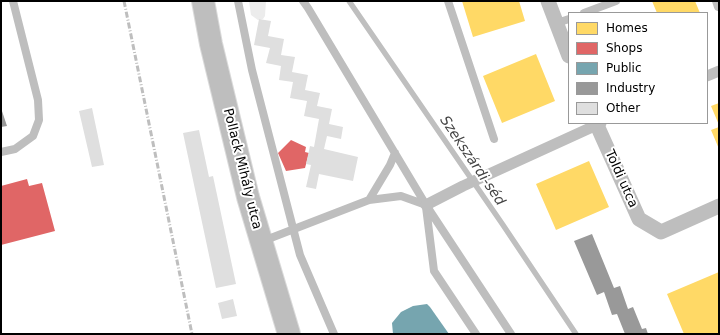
<!DOCTYPE html>
<html>
<head>
<meta charset="utf-8">
<style>
  body { margin:0 }
  #map { position:relative; width:720px; height:335px; overflow:hidden; background:#fff; font-family:"DejaVu Sans",sans-serif }
  canvas { display:block }
  .frame { position:absolute; inset:0; border:2px solid #000; pointer-events:none }
  .legend { position:absolute; left:568px; top:12px; width:140px; height:112px; box-sizing:border-box; background:#fff; border:1px solid #999; margin:0; padding:5px 7px; list-style:none; font-size:12px; color:#000 }
  .legend li { display:flex; align-items:center; gap:8px; height:20px }
  .legend b { width:20px; border:1px solid #999 }
</style>
</head>
<body>
<div id="map">
<canvas width="720" height="335"></canvas>
<div class="frame"></div>
<ul class="legend">
<li><b style="height:11px;background:#ffd966"></b>Homes</li>
<li><b style="height:11px;background:#e06666"></b>Shops</li>
<li><b style="height:11px;background:#76a5af"></b>Public</li>
<li><b style="height:11px;background:#999"></b>Industry</li>
<li><b style="height:11px;background:#dfdfdf"></b>Other</li>
</ul>
</div>
<script>
const ctx = document.querySelector('canvas').getContext('2d');
ctx.lineJoin = 'round';
function fill(path, color) {
  ctx.fillStyle = color;
  ctx.fill(path, 'evenodd');
}
function toPath(rows) {
  const path = new Path2D();
  for (const r of rows) {
    path.moveTo(r[0], r[1]);
    for (let i = 2; i < r.length; i += 2) path.lineTo(r[i], r[i + 1]);
  }
  return path;
}
function strokePath(path, color, width, dash) {
  ctx.strokeStyle = color;
  ctx.lineWidth = width;
  ctx.lineCap = dash ? 'butt' : 'round';
  ctx.setLineDash(dash || []);
  ctx.stroke(path);
}
function drawText(font, color, halo, rows, align = 'center') {
  ctx.font = font + ' "DejaVu Sans",sans-serif';
  ctx.lineWidth = 4;
  ctx.setLineDash([]);
  ctx.textBaseline = 'middle';
  ctx.strokeStyle = halo;
  ctx.fillStyle = color;
  for (const [text, x, y, turn = 0] of rows) {
    ctx.save();
    ctx.translate(x, y);
    ctx.rotate((+turn || 0) * Math.PI / 180);
    ctx.textAlign = isNaN(turn) ? turn : align;
    if (halo) ctx.strokeText(text, 0, 0);
    ctx.fillText(text, 0, 0);
    ctx.restore();
  }
}
const green = toPath([
  [249,1,266,1,265,16,263,19,258,20,251,15]
]);
const homes = toPath([
  [462,1,519,1,525,21,473,37],
  [652,1,695,1,700,13,657,13],
  [536,54,555,101,502,123,483,76],
  [719,103,719,125,711,106],
  [719,127,719,149,711,130],
  [589,161,609,207,556,230,536,184],
  [719,272,719,334,684,334,667,294]
]);
const shops = toPath([
  [291,140,306,147,305,152,309,153,305,168,286,171,278,153],
  [27,179,29,186,42,183,55,231,1,245,1,186]
]);
const public = toPath([
  [427,304,430,307,449,334,393,334,392,323,401,312,413,306]
]);
const industry = toPath([
  [1,108,7,126,1,127],
  [592,234,614,288,620,286,628,309,633,307,642,329,646,328,648,334,625,334,617,314,612,315,604,292,597,295,574,241]
]);
const stream = toPath([
  [349,1,503,225,576,334]
]);
const building = toPath([
  [259,19,271,21,268,36,284,39,281,55,295,57,292,72,308,75,305,90,320,93,317,106,332,109,329,124,343,127,341,139,327,136,324,149,358,157,353,181,319,174,316,189,306,187,311,165,306,164,310,146,314,147,319,119,304,116,307,101,290,98,293,82,279,80,281,66,266,63,270,48,254,45],
  [92,108,104,165,92,167,79,111],
  [199,130,209,177,213,176,236,284,216,288,183,133],
  [233,299,237,316,222,319,218,303]
]);
const service = toPath([
  [238,1,252,70,300,255,334,334],
  [303,1,308,8,426,205,511,334],
  [448,1,494,139],
  [716,1,718,7],
  [584,13,616,1],
  [557,23,569,19],
  [1,152,15,149,33,136,39,120,38,100,13,1],
  [369,200,390,165,395,153],
  [426,207,434,271,476,334],
  [263,241,369,200,401,196,426,205]
]);
const pedestrian = toPath([
  [707,76,719,71],
  [426,205,463,186,601,123]
]);
const minor = toPath([
  [548,1,569,56],
  [596,123,639,219,661,232,719,206]
]);
const primary = toPath([
  [203,1,211,44,248,197,289,334]
]);
const rail = toPath([
  [124,1,192,334]
]);
const streetNames = [
  ["Pollack Mihály utca",242,169,76],
  ["Toldi utca",621,179,66]
];
const waterNames = [
  ["Szekszárdi-séd",472,161,56]
];
fill(green, '#ececec');
fill(homes, '#ffd966');
fill(shops, '#e06666');
fill(public, '#76a5af');
fill(industry, '#999');
strokePath(stream, '#bfbfbf', 5.5);
fill(building, '#dfdfdf');
strokePath(primary, '#dbdbdb', 24);
strokePath(service, '#bebebe', 8);
strokePath(pedestrian, '#bebebe', 11);
strokePath(minor, '#bebebe', 15);
strokePath(primary, '#bebebe', 22);
strokePath(rail, '#bebebe', 3, [6, 2, 1, 2]);
drawText('13px', '#000', '#fff', streetNames);
drawText('italic 14px', '#444', '#fff', waterNames);
</script>
</body>
</html>
